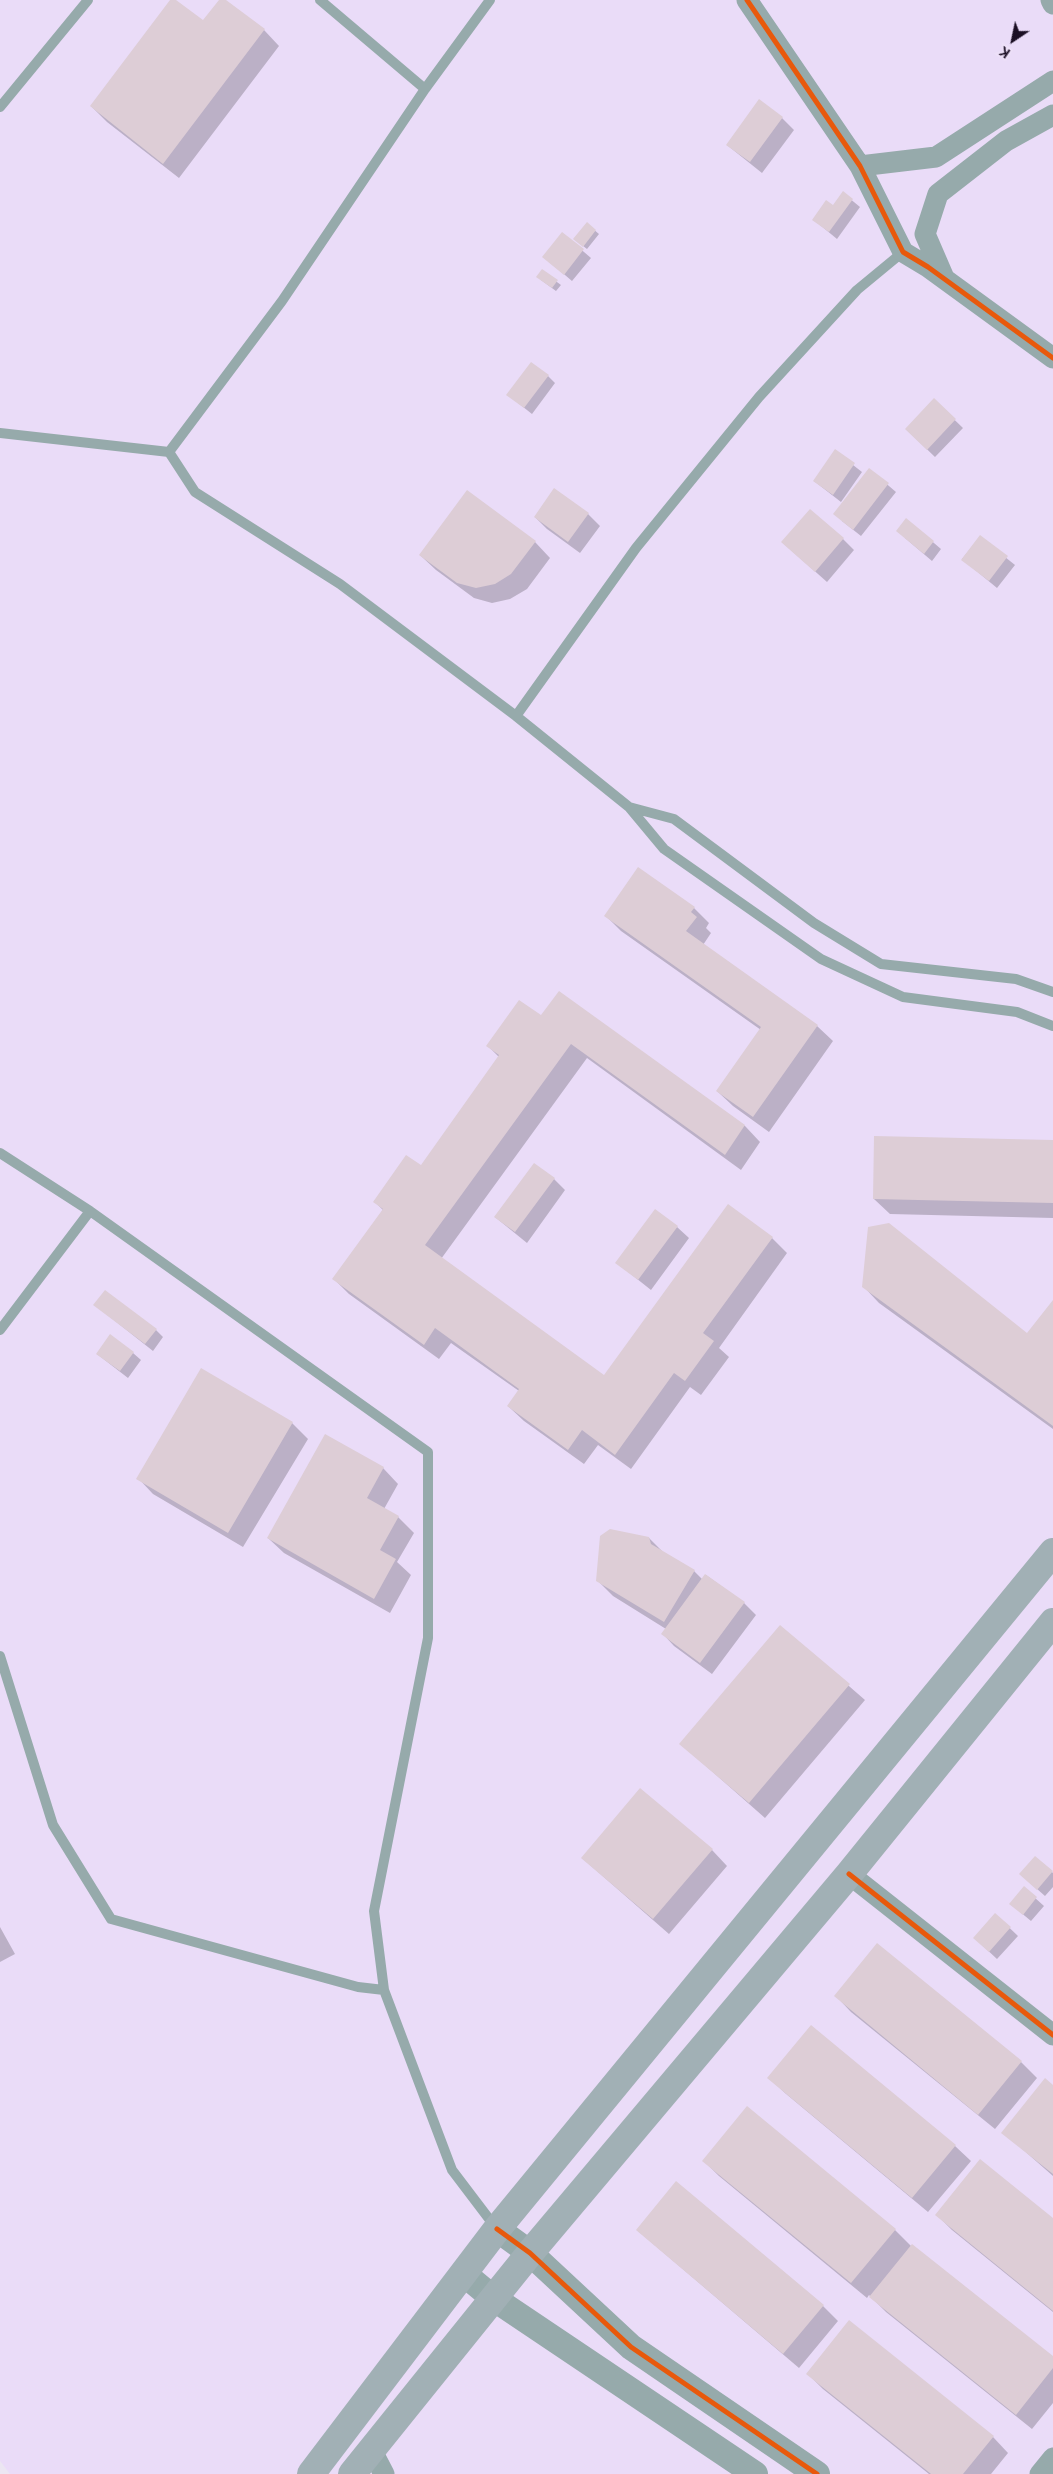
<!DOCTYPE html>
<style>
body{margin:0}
#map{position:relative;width:1053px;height:2474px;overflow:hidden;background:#ece6f2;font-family:Ubuntu,sans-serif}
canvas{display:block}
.north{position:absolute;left:988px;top:15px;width:50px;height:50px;-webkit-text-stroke:4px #ede0f8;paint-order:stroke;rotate:214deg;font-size:14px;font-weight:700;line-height:20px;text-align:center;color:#1b0f24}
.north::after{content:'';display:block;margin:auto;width:18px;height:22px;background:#1b0f24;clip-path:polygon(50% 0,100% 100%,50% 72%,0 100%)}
</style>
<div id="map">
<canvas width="1053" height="2474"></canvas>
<div class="north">K</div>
</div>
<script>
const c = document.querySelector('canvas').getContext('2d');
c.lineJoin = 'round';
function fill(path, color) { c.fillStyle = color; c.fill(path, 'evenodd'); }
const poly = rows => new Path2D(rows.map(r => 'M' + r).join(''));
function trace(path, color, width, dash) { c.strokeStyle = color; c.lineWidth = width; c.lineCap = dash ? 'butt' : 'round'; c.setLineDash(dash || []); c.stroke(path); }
fill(poly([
 [0,0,1053,0,1053,2474,10,2474,0,2461]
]), '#eadcf8');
fill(poly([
 [172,0,203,22,220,0,224,0,264,30,279,46,179,178,107,122,91,106],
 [782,118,794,130,762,173,727,145],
 [843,193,860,207,837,239,814,220,833,206],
 [587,224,599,234,587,249,578,242],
 [563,234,591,258,572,281,544,257],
 [542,271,561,285,556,291,541,280],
 [548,376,555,383,532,414,508,395],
 [934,400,963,428,935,457,906,429],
 [835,451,862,472,841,502,814,481],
 [869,469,896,492,861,536,842,521],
 [588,514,600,526,580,553,547,529,535,517],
 [907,520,941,549,932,561,905,538],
 [980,537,1015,565,997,588,962,559],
 [843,539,854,550,827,582,782,542],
 [535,542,550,558,527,589,510,599,492,603,474,598,436,570,420,555],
 [694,908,709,923,706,928,711,933,703,945,817,1026,833,1041,769,1132,733,1106,717,1091,761,1030,621,931,605,915],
 [559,993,745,1126,760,1142,741,1170,587,1058,441,1259,605,1377,772,1238,787,1253,719,1348,729,1357,701,1395,690,1387,631,1469,598,1445,584,1464,524,1421,508,1406,519,1391,451,1343,439,1359,349,1294,334,1279,383,1210,374,1201,421,1167,499,1057,488,1046,541,1017],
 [1053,1141,1053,1218,890,1214,874,1199],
 [554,1179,565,1190,527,1243,495,1217],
 [677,1227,689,1238,651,1290,617,1263],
 [864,1287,1028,1335,1053,1302,1053,1429,879,1303],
 [95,1305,156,1330,163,1337,153,1351],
 [133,1353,141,1360,128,1378,97,1354],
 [292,1423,308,1439,243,1547,153,1494,138,1478],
 [383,1468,398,1484,384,1509,398,1517,414,1533,397,1562,411,1575,390,1613,284,1553,268,1538],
 [649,1538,663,1552,694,1571,703,1580,706,1575,744,1603,756,1615,712,1674,674,1646,663,1634,666,1629,613,1596,597,1580],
 [781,1627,865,1700,765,1818,681,1744],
 [712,1850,727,1866,669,1934,582,1858],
 [1035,1857,1053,1873,1053,1887,1045,1896,1028,1881],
 [1024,1888,1044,1906,1031,1921,1019,1911],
 [995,1914,1018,1936,997,1959,982,1945],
 [0,1927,15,1954,0,1962],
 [878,1945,1021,2062,1037,2078,995,2129,851,2012,836,1996],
 [769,2078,955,2146,971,2161,928,2212,785,2093],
 [1053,2086,1053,2176,1003,2132],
 [704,2161,895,2230,911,2246,1053,2358,1053,2403,1032,2429,886,2312,869,2295,867,2298,719,2176],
 [937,2215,1053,2220,1053,2312,952,2230],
 [637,2230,823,2306,838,2321,799,2368],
 [808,2374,993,2437,1008,2453,991,2474,929,2474,823,2389]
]), '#0003');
fill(poly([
 [170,0,176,0,203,20,219,0,226,0,265,29,163,164,90,106],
 [759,99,783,117,750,162,726,145],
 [843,191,853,199,829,232,812,220,826,200,833,205],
 [587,222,596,230,583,247,573,239],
 [562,232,584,249,564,275,542,257],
 [542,269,558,280,552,288,536,277],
 [531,362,549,375,524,408,506,395],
 [934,398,956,419,927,450,905,429],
 [835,449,855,463,833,495,813,481],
 [869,468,889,483,853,530,833,514],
 [554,488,589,513,568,542,534,517],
 [467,490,536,541,511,574,495,584,476,588,457,583,419,555],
 [810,509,844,538,815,572,781,542],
 [906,518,934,541,924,554,896,531],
 [980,535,1008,556,989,581,961,560],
 [638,867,695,907,691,912,697,917,686,931,818,1025,753,1117,716,1091,761,1027,604,916],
 [559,991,745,1125,725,1155,571,1044,425,1245,604,1375,728,1204,773,1237,703,1333,714,1341,685,1381,674,1373,615,1455,582,1430,568,1450,507,1406,519,1389,435,1328,424,1345,332,1279,383,1209,373,1202,406,1155,421,1165,499,1055,486,1046,519,1000,541,1015],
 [874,1136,1053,1140,1053,1203,873,1199],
 [534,1163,555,1178,515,1232,494,1217],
 [655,1209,678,1226,638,1280,615,1263],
 [889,1223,1027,1333,1053,1300,1053,1426,862,1287,868,1227],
 [105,1290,157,1329,145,1344,93,1305],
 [110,1334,134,1352,120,1371,96,1354],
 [201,1368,293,1422,228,1533,136,1479],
 [325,1434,384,1467,367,1498,399,1516,380,1550,396,1559,374,1599,267,1538],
 [610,1529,649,1537,651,1544,695,1570,664,1622,596,1581,600,1536],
 [705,1574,745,1602,700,1663,661,1634],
 [780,1625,850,1684,749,1803,679,1744],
 [640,1788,713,1849,653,1919,581,1858],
 [1035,1856,1053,1871,1037,1890,1019,1874],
 [1024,1886,1037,1897,1023,1915,1009,1904],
 [995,1913,1011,1927,989,1952,973,1938],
 [877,1943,1022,2061,978,2115,834,1996],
 [811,2025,956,2145,912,2198,767,2078],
 [1045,2078,1053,2085,1053,2174,1001,2133],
 [747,2106,896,2229,851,2283,702,2161],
 [980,2159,1053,2218,1053,2311,935,2215],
 [676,2181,824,2305,783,2354,636,2230],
 [912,2244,1053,2356,1053,2368,1016,2415,869,2297],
 [849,2320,994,2436,963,2474,931,2474,806,2374]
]), '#ddcdd6');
trace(poly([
 [320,0,425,89],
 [490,0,425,89,282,301,169,452,195,492,340,584,516,716],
 [0,107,88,0],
 [903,252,857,290,759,397,636,548,516,716,629,807,664,849,821,959,903,997,1017,1012,1053,1026],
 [0,433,169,452],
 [629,807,674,819,814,923,881,964,1016,979,1053,992],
 [0,1153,90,1211,428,1452,428,1638,374,1911,384,1990,452,2170,496,2228],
 [0,1330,90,1211],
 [0,1656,53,1825,111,1919,358,1987,384,1990]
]), '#96aaab', 10);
trace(poly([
 [747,0,860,166,903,252,928,267,1053,358],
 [1051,0,1053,4],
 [860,166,936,157,1053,81],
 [944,278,925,234,938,194,1006,141,1053,115],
 [849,1874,1053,2035],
 [371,2449,384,2474],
 [1040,2474,1053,2458]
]), '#96aaab', 21);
trace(poly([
 [497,2229,530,2253,631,2347,817,2474],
 [463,2273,493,2298,755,2474]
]), '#96aaab', 26);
trace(poly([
 [311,2474,497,2229,1053,1552],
 [352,2474,530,2253,849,1874,1053,1622]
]), '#a1b0b5', 28);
trace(poly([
 [747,0,860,166,903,252,928,267,1053,358],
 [849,1874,1053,2035],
 [497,2229,530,2253,631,2347,817,2474]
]), '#e8590c', 5);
</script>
